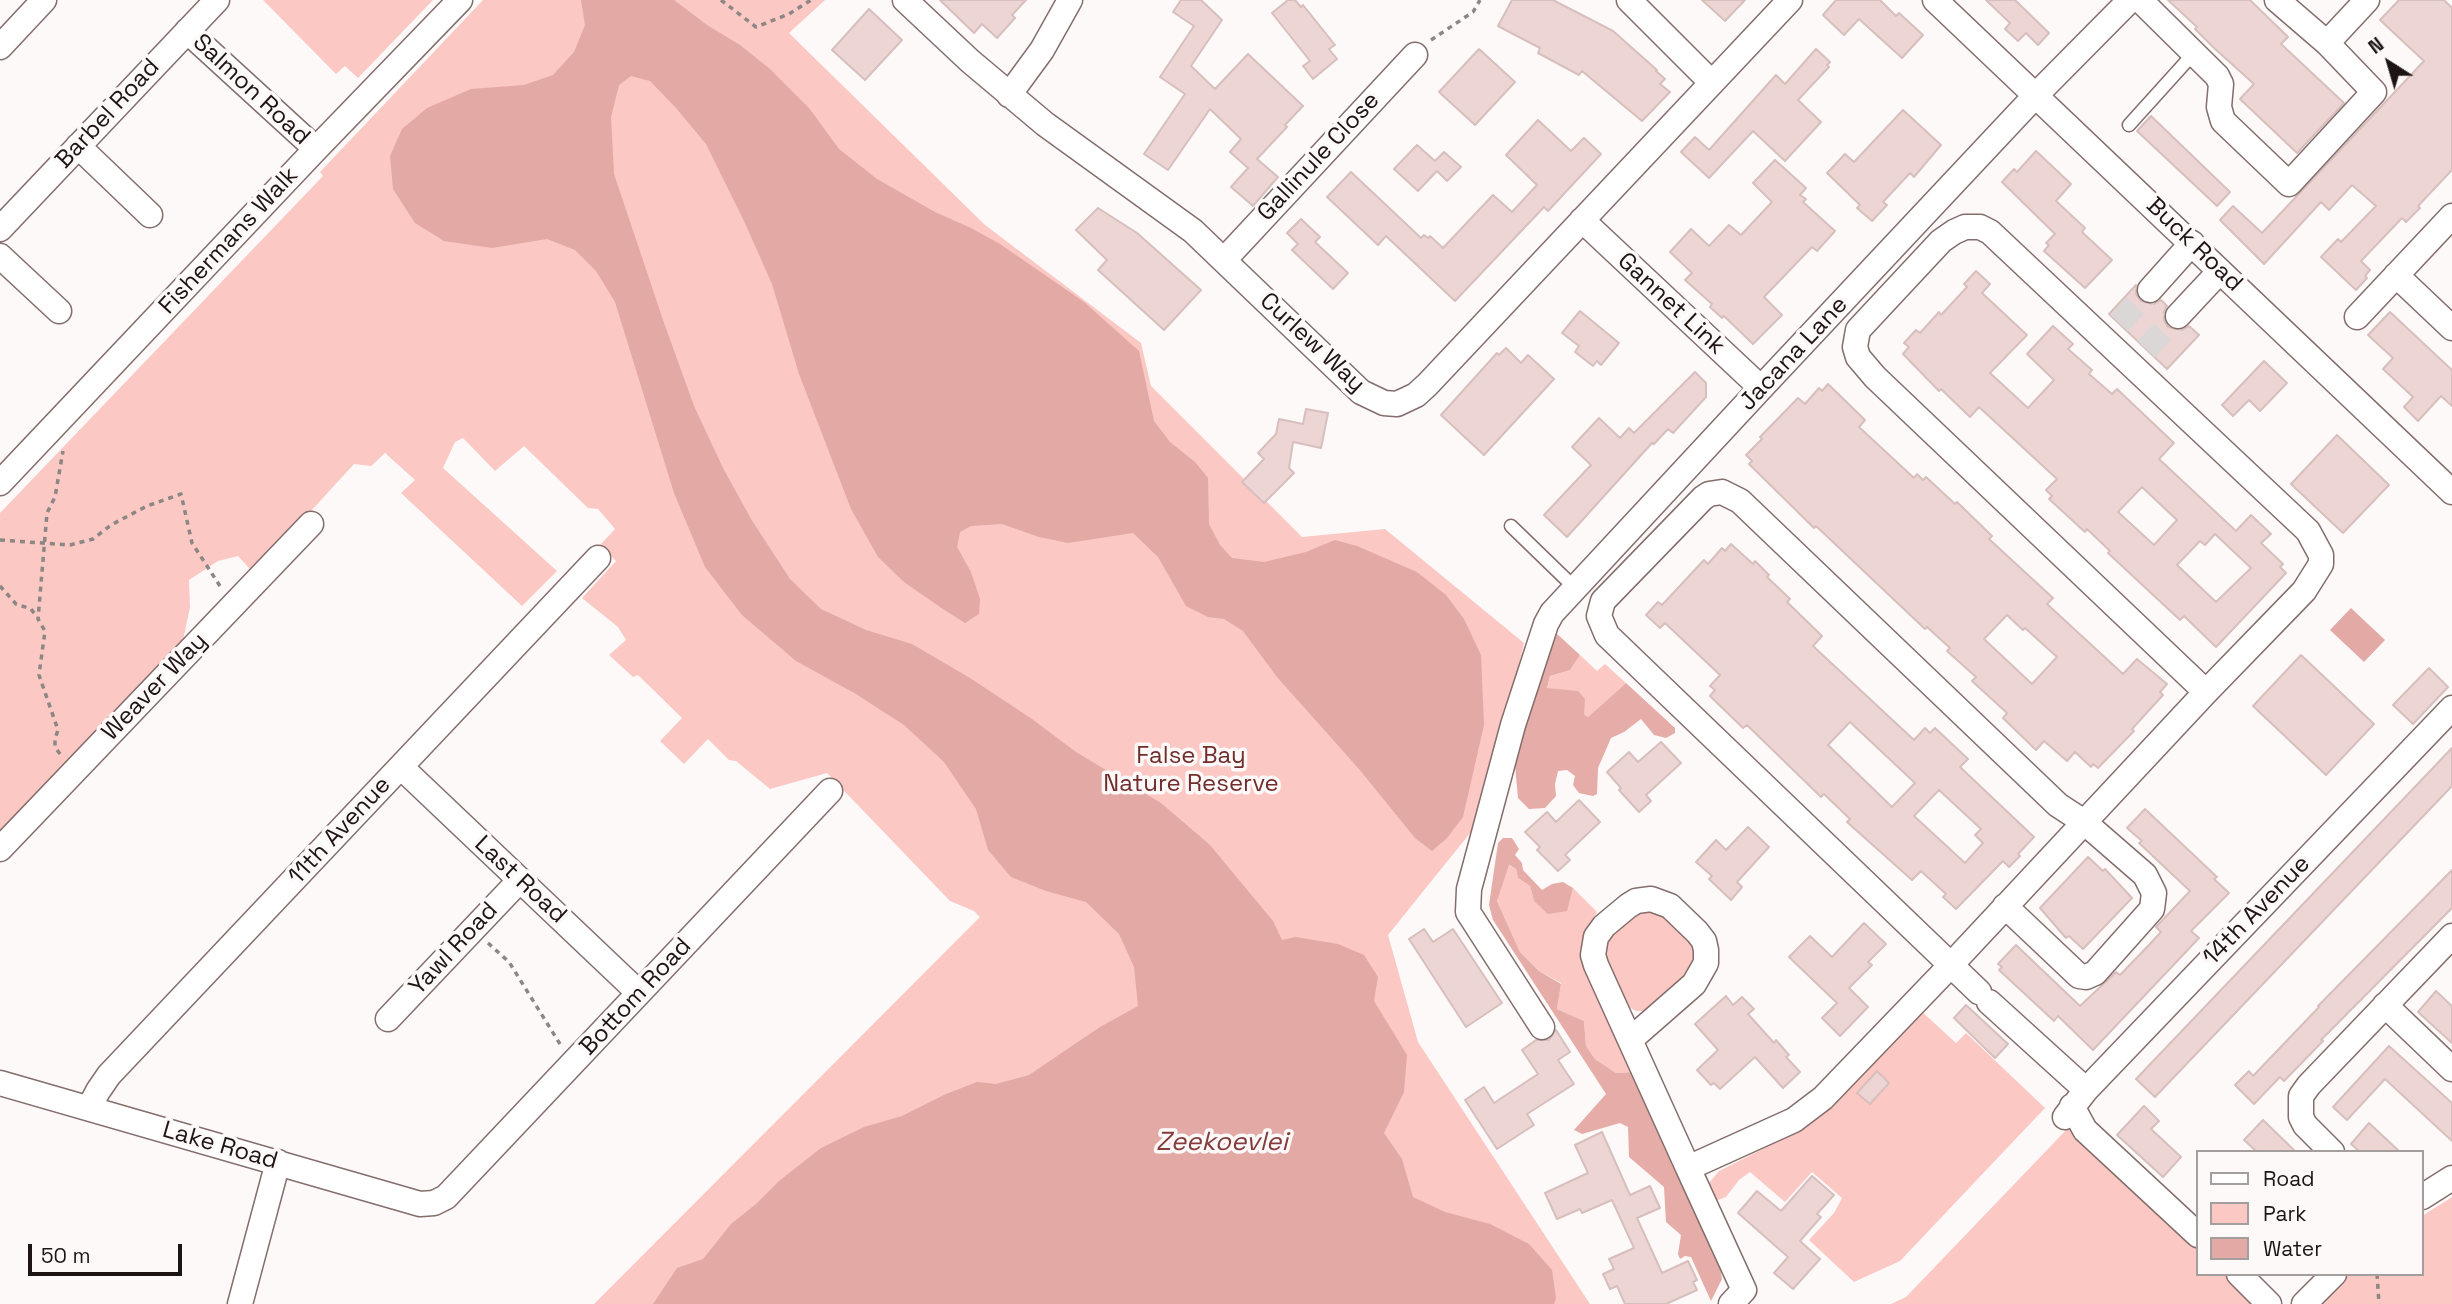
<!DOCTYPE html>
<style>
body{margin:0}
#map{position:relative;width:2452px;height:1304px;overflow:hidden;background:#fef9f9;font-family:"Space Grotesk",sans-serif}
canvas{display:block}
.legend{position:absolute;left:2196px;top:1150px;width:228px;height:126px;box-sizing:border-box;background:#fef9f9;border:2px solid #a49e9d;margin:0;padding:9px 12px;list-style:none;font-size:21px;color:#1d1514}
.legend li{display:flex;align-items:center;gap:14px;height:35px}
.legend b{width:35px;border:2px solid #a49e9d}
.north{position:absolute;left:2354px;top:28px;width:70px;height:70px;-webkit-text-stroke:5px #fef9f9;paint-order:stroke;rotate:323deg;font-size:19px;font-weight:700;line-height:28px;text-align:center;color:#1d1514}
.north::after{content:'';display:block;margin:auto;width:24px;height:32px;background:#1d1514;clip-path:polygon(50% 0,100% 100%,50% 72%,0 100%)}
.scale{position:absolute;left:28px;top:1244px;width:154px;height:32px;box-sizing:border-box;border:4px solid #1d1514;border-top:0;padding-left:9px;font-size:21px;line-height:24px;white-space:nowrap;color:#1d1514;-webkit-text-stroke:5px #fef9f9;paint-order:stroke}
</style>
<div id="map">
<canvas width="2452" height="1304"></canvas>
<ul class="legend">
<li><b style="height:9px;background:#fff"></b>Road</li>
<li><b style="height:19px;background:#fbc8c4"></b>Park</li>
<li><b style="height:19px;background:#e2a9a5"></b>Water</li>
</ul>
<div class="north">N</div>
<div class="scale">50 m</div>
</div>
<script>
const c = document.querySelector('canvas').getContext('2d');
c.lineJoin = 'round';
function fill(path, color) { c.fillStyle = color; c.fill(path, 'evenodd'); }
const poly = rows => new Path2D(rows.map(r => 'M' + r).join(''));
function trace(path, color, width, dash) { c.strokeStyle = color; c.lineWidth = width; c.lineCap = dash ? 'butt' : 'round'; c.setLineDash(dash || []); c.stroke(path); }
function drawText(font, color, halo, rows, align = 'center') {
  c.font = font + ' "Space Grotesk",sans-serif'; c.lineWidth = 7; c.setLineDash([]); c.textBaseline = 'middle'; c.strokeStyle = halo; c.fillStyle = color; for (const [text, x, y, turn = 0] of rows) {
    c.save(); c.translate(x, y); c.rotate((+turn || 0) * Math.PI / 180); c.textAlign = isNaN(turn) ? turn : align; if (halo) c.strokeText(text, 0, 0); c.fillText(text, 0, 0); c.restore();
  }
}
fill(poly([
 [263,0,433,0,358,78,345,66,336,74],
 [483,0,825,0,789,33,985,225,1141,343,1151,386,1302,537,1385,529,1524,643,1483,817,1388,935,1418,1042,1590,1304,594,1304,980,917,974,911,950,901,827,773,770,789,736,761,729,760,708,739,684,764,660,741,682,718,638,675,633,677,609,655,626,640,618,627,582,598,616,561,600,545,615,529,598,509,588,508,524,446,495,471,463,438,455,442,443,468,557,571,522,606,401,493,415,480,385,453,371,466,354,464,311,511,250,569,238,556,218,561,189,580,190,607,182,645,10,824,0,830,0,513,323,176,320,172],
 [1580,655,1597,671,1605,664,1626,683,1588,717,1547,688,1550,676,1570,670],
 [1508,865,1516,869,1518,878,1530,886,1534,901,1566,911,1573,888,1597,912,1584,938,1634,1072,1616,1073,1595,1059,1586,1046,1584,1021,1557,1009,1561,983,1539,971,1520,952,1497,901],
 [1638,910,1659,911,1693,941,1697,968,1651,1010,1644,1011,1636,1011,1624,1004,1602,953,1606,939],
 [1919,1009,1956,1043,1966,1033,2045,1108,1900,1261,1854,1282,1809,1240,1834,1213,1842,1198,1812,1172,1785,1202,1750,1172,1739,1180,1726,1197,1715,1201,1708,1193,1709,1183,1719,1171,1807,1127],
 [2070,1126,2198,1247,2198,1274,2227,1274,2258,1304,1891,1304,1906,1297],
 [2452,1197,2452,1304,2320,1304,2350,1274,2422,1274,2422,1216]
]), '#fbc8c4');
fill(poly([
 [1556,633,1580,655,1570,670,1550,676,1547,688,1578,691,1585,699,1584,714,1588,717,1626,683,1675,728,1675,733,1666,738,1654,735,1641,719,1624,732,1611,738,1598,768,1597,794,1593,796,1579,793,1573,785,1575,776,1567,770,1558,771,1555,784,1556,796,1545,808,1529,809,1518,798,1513,743,1541,648],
 [1503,838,1512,838,1519,849,1515,855,1522,863,1523,870,1542,890,1552,884,1563,882,1573,888,1567,911,1548,914,1534,901,1530,886,1518,878,1516,869,1509,865,1497,901,1520,952,1539,971,1561,984,1557,1009,1584,1021,1586,1046,1595,1059,1616,1073,1634,1072,1717,1249,1722,1279,1711,1301,1691,1257,1685,1256,1680,1259,1678,1254,1681,1235,1666,1222,1664,1187,1629,1157,1628,1127,1620,1123,1582,1134,1574,1130,1606,1094,1493,920,1489,905,1498,843]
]), '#e5aca8');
fill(poly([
 [581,0,674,0,707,25,740,45,770,69,809,108,839,149,877,179,935,212,971,228,1000,244,1084,302,1139,351,1154,421,1170,442,1195,462,1208,478,1209,524,1220,545,1232,558,1264,562,1306,552,1335,540,1357,546,1417,572,1446,595,1464,619,1481,655,1484,725,1463,817,1447,838,1432,851,1415,838,1359,769,1277,677,1243,631,1224,619,1208,617,1186,606,1158,557,1133,533,1068,543,1039,537,1002,524,971,526,960,532,957,547,971,572,980,599,979,614,965,623,943,609,904,582,878,557,851,509,799,374,772,284,744,221,706,144,676,108,650,81,631,76,619,85,611,117,614,174,663,320,694,406,723,468,751,519,790,579,821,609,866,630,912,644,970,678,1032,719,1076,752,1161,803,1210,845,1273,921,1282,940,1296,937,1338,944,1364,955,1378,977,1374,1001,1407,1055,1404,1092,1384,1133,1402,1159,1413,1197,1445,1212,1490,1224,1529,1244,1552,1270,1556,1298,1554,1304,653,1304,677,1268,703,1259,731,1224,756,1204,779,1181,821,1148,864,1127,902,1116,946,1094,977,1082,996,1084,1029,1075,1100,1027,1138,1006,1134,967,1119,934,1086,902,1046,891,1011,877,988,850,976,809,944,762,904,725,856,694,796,661,742,615,705,567,674,493,615,302,596,271,575,250,547,239,492,248,444,241,415,223,393,189,390,156,402,129,427,108,471,89,524,85,553,75,574,52,585,25],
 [2351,608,2385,640,2364,662,2330,630]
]), '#e2a9a5');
const building = poly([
 [940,0,1026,0,1012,15,1015,18,997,38,982,24,974,33,940,0],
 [1181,0,1201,0,1222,20,1191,66,1215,89,1248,54,1303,106,1285,125,1287,127,1257,159,1278,177,1253,206,1231,187,1248,168,1230,152,1241,139,1210,109,1168,170,1144,154,1185,94,1160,77,1194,26,1173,12,1181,0],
 [1288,0,1295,0,1301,7,1303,5,1335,45,1329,49,1337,59,1313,79,1303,66,1310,61,1272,13,1288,0],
 [1512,0,1553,0,1613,31,1657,70,1656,71,1665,79,1660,84,1670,92,1642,121,1582,71,1579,75,1538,53,1540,48,1498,26,1512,0],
 [1702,0,1745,0,1725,21,1702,0],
 [1836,0,1880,0,1896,16,1899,13,1923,35,1902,58,1859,19,1844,35,1823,15,1836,0],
 [1986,0,2015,0,2049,33,2038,45,2026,33,2018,41,2005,29,2010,23,1986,0],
 [2168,0,2250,0,2288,37,2281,44,2344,103,2297,153,2240,99,2254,84,2214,48,2195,29,2197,27,2168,0],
 [2399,0,2444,0,2452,8,2452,170,2418,206,2420,208,2406,222,2402,218,2361,261,2370,270,2365,276,2367,278,2356,290,2321,257,2338,239,2341,242,2376,206,2352,185,2329,210,2321,202,2264,264,2220,220,2233,206,2262,233,2424,61,2380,20,2399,0],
 [869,9,902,40,865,80,832,50,869,9],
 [1479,49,1515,82,1475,125,1439,92,1479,49],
 [1816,49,1830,62,1827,65,1829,67,1798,100,1821,122,1785,161,1753,131,1709,178,1681,152,1695,137,1709,150,1776,75,1785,84,1816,49],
 [1903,110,1941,145,1914,177,1910,173,1883,202,1887,205,1872,221,1857,208,1860,205,1827,173,1845,154,1854,162,1903,110],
 [2151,116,2230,192,2217,206,2137,131,2151,116],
 [1538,120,1571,151,1584,138,1601,154,1548,211,1544,207,1455,301,1386,236,1378,245,1327,197,1351,172,1421,238,1424,235,1428,238,1430,236,1443,248,1493,195,1512,212,1537,185,1506,155,1538,120],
 [1417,145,1435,161,1444,152,1461,167,1447,181,1437,171,1418,191,1394,169,1417,145],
 [2036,151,2071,184,2056,201,2085,228,2082,232,2112,260,2085,288,2044,251,2049,245,2046,243,2055,234,2002,182,2014,169,2017,172,2036,151],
 [1775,160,1806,188,1800,195,1806,199,1803,202,1835,231,1817,251,1812,247,1764,297,1782,315,1753,344,1724,316,1722,318,1710,307,1712,304,1685,280,1692,273,1670,252,1691,229,1709,246,1729,225,1741,235,1772,202,1753,183,1775,160],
 [1098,208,1137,233,1201,290,1164,330,1098,270,1107,260,1076,230,1098,208],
 [1301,219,1320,237,1315,242,1348,273,1333,289,1292,250,1298,244,1287,233,1301,219],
 [1976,271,1990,284,1982,293,2027,335,1990,373,2028,408,2054,380,2027,354,2053,326,2073,344,2068,349,2092,370,2089,374,2112,394,2117,389,2174,443,2159,459,2236,531,2251,515,2271,534,2261,543,2283,564,2280,567,2286,573,2216,647,2184,616,2180,620,2108,553,2110,551,2087,529,2085,532,2049,499,2052,496,2046,490,2057,479,1979,407,1970,417,1941,389,1939,391,1903,354,1909,347,1904,343,1916,330,1920,333,1939,312,1941,315,1967,287,1964,284,1976,271],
 [2142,487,2177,520,2154,545,2118,512,2142,487],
 [2215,534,2251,568,2216,602,2177,565,2200,541,2205,545,2215,534],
 [2136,285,2136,294,2141,301,2154,304,2161,300,2167,306,2164,312,2164,320,2168,327,2182,330,2189,326,2199,335,2167,369,2109,314,2136,285],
 [1580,311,1619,343,1601,365,1597,361,1593,366,1575,352,1579,346,1562,333,1580,311],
 [2390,312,2452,370,2452,406,2441,396,2418,421,2404,407,2413,397,2383,369,2393,358,2368,335,2390,312],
 [1506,348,1521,363,1528,355,1554,379,1484,455,1441,415,1497,353,1499,355,1506,348],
 [2264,361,2287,383,2260,411,2249,400,2233,416,2222,405,2264,361],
 [1695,372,1706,383,1706,397,1673,433,1668,429,1654,444,1652,443,1567,537,1544,515,1591,465,1572,447,1599,418,1620,438,1629,428,1634,433,1695,372],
 [1828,384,1865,420,1859,427,1914,478,1917,474,1923,480,1926,477,1955,504,1957,502,1992,536,1989,539,2053,598,2047,604,2123,674,2137,659,2167,684,2160,692,2163,695,2132,729,2134,731,2098,768,2093,764,2091,767,2075,752,2067,761,2044,741,2036,750,2003,718,2007,713,1972,681,1976,677,1947,651,1950,648,1927,627,1925,629,1816,526,1814,528,1749,464,1752,461,1746,455,1762,439,1760,437,1798,398,1805,404,1819,388,1822,391,1828,384],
 [2007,615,2023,630,2025,628,2057,657,2032,684,1984,639,2007,615],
 [1306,409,1328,413,1321,448,1293,442,1289,468,1294,473,1264,503,1242,482,1264,459,1258,453,1276,434,1279,419,1303,424,1306,409],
 [2337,435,2389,485,2343,533,2291,484,2337,435],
 [1731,544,1753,564,1755,561,1769,575,1767,577,1790,599,1787,602,1822,636,1813,646,1914,740,1925,728,1930,733,1935,728,1968,759,1960,767,2034,837,2018,854,2020,856,2009,867,2003,861,1956,909,1943,897,1946,894,1921,871,1912,880,1847,822,1850,819,1824,794,1821,797,1747,725,1743,728,1710,696,1715,690,1710,686,1720,675,1665,623,1660,628,1646,615,1658,602,1662,605,1704,560,1708,564,1722,548,1725,551,1731,544],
 [1850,722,1915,783,1892,807,1828,745,1850,722],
 [1939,790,1981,829,1975,835,1983,843,1965,863,1914,816,1939,790],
 [2301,655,2374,724,2326,775,2253,706,2301,655],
 [2429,668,2448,687,2413,724,2393,705,2429,668],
 [1661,742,1681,763,1646,795,1651,801,1639,812,1619,790,1621,788,1607,772,1629,752,1638,762,1661,742],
 [2452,748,2452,786,2155,1097,2136,1079,2452,748],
 [1579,800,1600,822,1565,855,1570,860,1558,871,1537,850,1540,847,1525,832,1547,812,1556,822,1579,800],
 [2145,809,2217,877,2214,879,2229,893,2191,931,2199,938,2093,1050,2058,1016,2054,1021,1999,970,2002,967,1998,964,2016,945,2080,1006,2116,972,2120,975,2148,946,2161,932,2156,927,2190,891,2139,843,2142,841,2127,828,2145,809],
 [1748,827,1769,847,1737,882,1742,887,1731,900,1709,879,1712,876,1696,862,1716,840,1726,850,1748,827],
 [2088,857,2103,871,2105,869,2132,898,2083,949,2069,936,2066,938,2040,908,2088,857],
 [2452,870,2452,908,2321,1040,2323,1041,2284,1081,2280,1077,2254,1104,2235,1085,2249,1071,2253,1076,2319,1007,2318,1006,2452,870],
 [1864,923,1886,944,1868,962,1872,965,1849,988,1868,1007,1840,1036,1822,1018,1837,1003,1789,957,1810,936,1832,957,1864,923],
 [1424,929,1433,942,1453,929,1502,1003,1466,1027,1409,939,1424,929],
 [2436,991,2452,1006,2452,1043,2418,1012,2436,991],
 [1726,996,1733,1005,1742,997,1754,1009,1748,1014,1774,1043,1776,1040,1789,1055,1786,1057,1800,1072,1783,1088,1755,1057,1720,1089,1714,1083,1711,1085,1697,1070,1718,1050,1695,1024,1726,996],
 [1966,1005,2008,1044,1995,1058,1954,1018,1966,1005],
 [1556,1030,1570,1052,1558,1060,1574,1084,1527,1114,1534,1125,1497,1149,1465,1100,1484,1087,1494,1103,1538,1074,1522,1050,1536,1040,1549,1040,1556,1030],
 [2389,1046,2452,1103,2452,1141,2385,1079,2347,1120,2333,1107,2389,1046],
 [1877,1071,1889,1083,1870,1104,1857,1093,1877,1071],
 [2144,1106,2159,1121,2151,1129,2181,1157,2163,1177,2117,1135,2144,1106],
 [2263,1120,2296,1152,2257,1152,2244,1140,2263,1120],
 [2369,1123,2400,1152,2360,1152,2351,1144,2369,1123],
 [1602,1132,1630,1195,1650,1186,1660,1208,1637,1218,1662,1273,1688,1261,1697,1280,1693,1282,1697,1290,1666,1304,1625,1304,1617,1286,1610,1289,1603,1274,1614,1269,1609,1259,1634,1248,1612,1200,1582,1213,1580,1209,1557,1219,1545,1193,1588,1173,1575,1145,1602,1132],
 [1812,1176,1834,1195,1817,1214,1821,1217,1800,1241,1820,1259,1793,1289,1774,1273,1788,1257,1738,1213,1757,1191,1781,1211,1812,1176]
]);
fill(building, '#edd5d4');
trace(building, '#d6bfbd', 2);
trace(poly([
 [2119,323,2150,290],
 [2146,349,2178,316]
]), '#dcd7d7', 24, [24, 12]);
const lane = poly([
 [2129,125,2194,53],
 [1511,526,1575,588]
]);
const street = poly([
 [905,0,970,61,1045,124,1193,231,1361,392,1384,403,1397,404,1416,395,1427,385,1790,0],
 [1629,0,1712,83],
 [1935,0,2452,492],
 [2140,0,2217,76,2221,84,2219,107,2223,121,2289,184,2374,92,2327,43,2277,0],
 [187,31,316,149],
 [2327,43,2367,0],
 [0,47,44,0],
 [1009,95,1042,50,1070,0],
 [78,146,150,215],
 [1582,220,1761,388],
 [0,229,217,0],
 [0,256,59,311],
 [1224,260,1415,55],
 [2396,275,2452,328],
 [2150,290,2192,243],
 [2178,316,2220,271],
 [2357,317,2452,216],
 [0,483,316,149,460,0],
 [401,767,639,993],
 [0,849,311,524],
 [1979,992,1607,635,1599,616,1603,601,1703,498,1709,494,1722,492,1740,501,2058,805,2084,822,2145,875,2154,893,2152,909,2095,973,2086,977,2079,976,2005,906],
 [1989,1002,2086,1090],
 [2385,1005,2452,1069],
 [388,1019,520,880],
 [1542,1027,1468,912,1469,889,1513,725,1546,624,1552,613,1761,388,2036,95,2130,0],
 [1630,1040,1694,984,1706,963,1706,950,1704,941,1697,932,1670,906,1651,899,1636,901,1628,906,1604,926,1596,937,1593,955,1596,965,1688,1168,1794,1120,1823,1098,1950,966,2206,692,2304,591,2321,564,2321,555,2308,531,1990,232,1980,227,1965,227,1954,232,1941,241,1858,330,1855,347,1858,357,1875,377,2206,692],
 [0,1083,420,1204,434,1203,446,1197,830,791],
 [2072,1106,2085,1130,2198,1235],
 [89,1108,98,1091,109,1075,598,558],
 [2065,1117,2086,1090,2452,708],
 [2332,1152,2305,1125,2301,1117,2301,1096,2309,1085,2452,936],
 [1688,1168,1744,1290,1731,1304],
 [2422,1197,2452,1178],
 [2239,1274,2269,1304],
 [240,1304,278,1162],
 [2304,1304,2334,1274]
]);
trace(lane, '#836e6c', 15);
trace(street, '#836e6c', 27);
trace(poly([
 [721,0,756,27,789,14,811,0],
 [1431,40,1473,12,1480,0],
 [0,540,70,545,93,539,111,525,147,506,181,494,192,543,220,586],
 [0,586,16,604,31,609,37,617],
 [60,754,55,747,55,739,58,730,39,675,45,631,38,619,47,513,55,497,63,451],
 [488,943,509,962,560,1044],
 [2377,1274,2379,1304]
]), '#8c8685', 3.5, [5, 5]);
trace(lane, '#fff', 12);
trace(street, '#fff', 24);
drawText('24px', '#1d1514', '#fef9f9', [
 ["Salmon Road",251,90,43],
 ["Barbel Road",108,114,-47],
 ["Gallinule Close",1319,157,-47],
 ["Fishermans Walk",229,241,-47],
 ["Buck Road",2194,245,44],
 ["Gannet Link",1671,304,43],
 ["Curlew Way",1312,343,43],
 ["Jacana Lane",1794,354,-47],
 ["Weaver Way",155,687,-46],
 ["11th Avenue",340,831,-47],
 ["Last Road",520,880,43],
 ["14th Avenue",2257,911,-46],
 ["Yawl Road",454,949,-47],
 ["Bottom Road",636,997,-47],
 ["Lake Road",220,1146,16]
]);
drawText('24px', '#712c2c', '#fef9f9', [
 ["False Bay",1191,756],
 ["Nature Reserve",1191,784]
]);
drawText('italic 26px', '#833c3b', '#fef9f9', [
 ["Zeekoevlei",1222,1143]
]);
</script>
